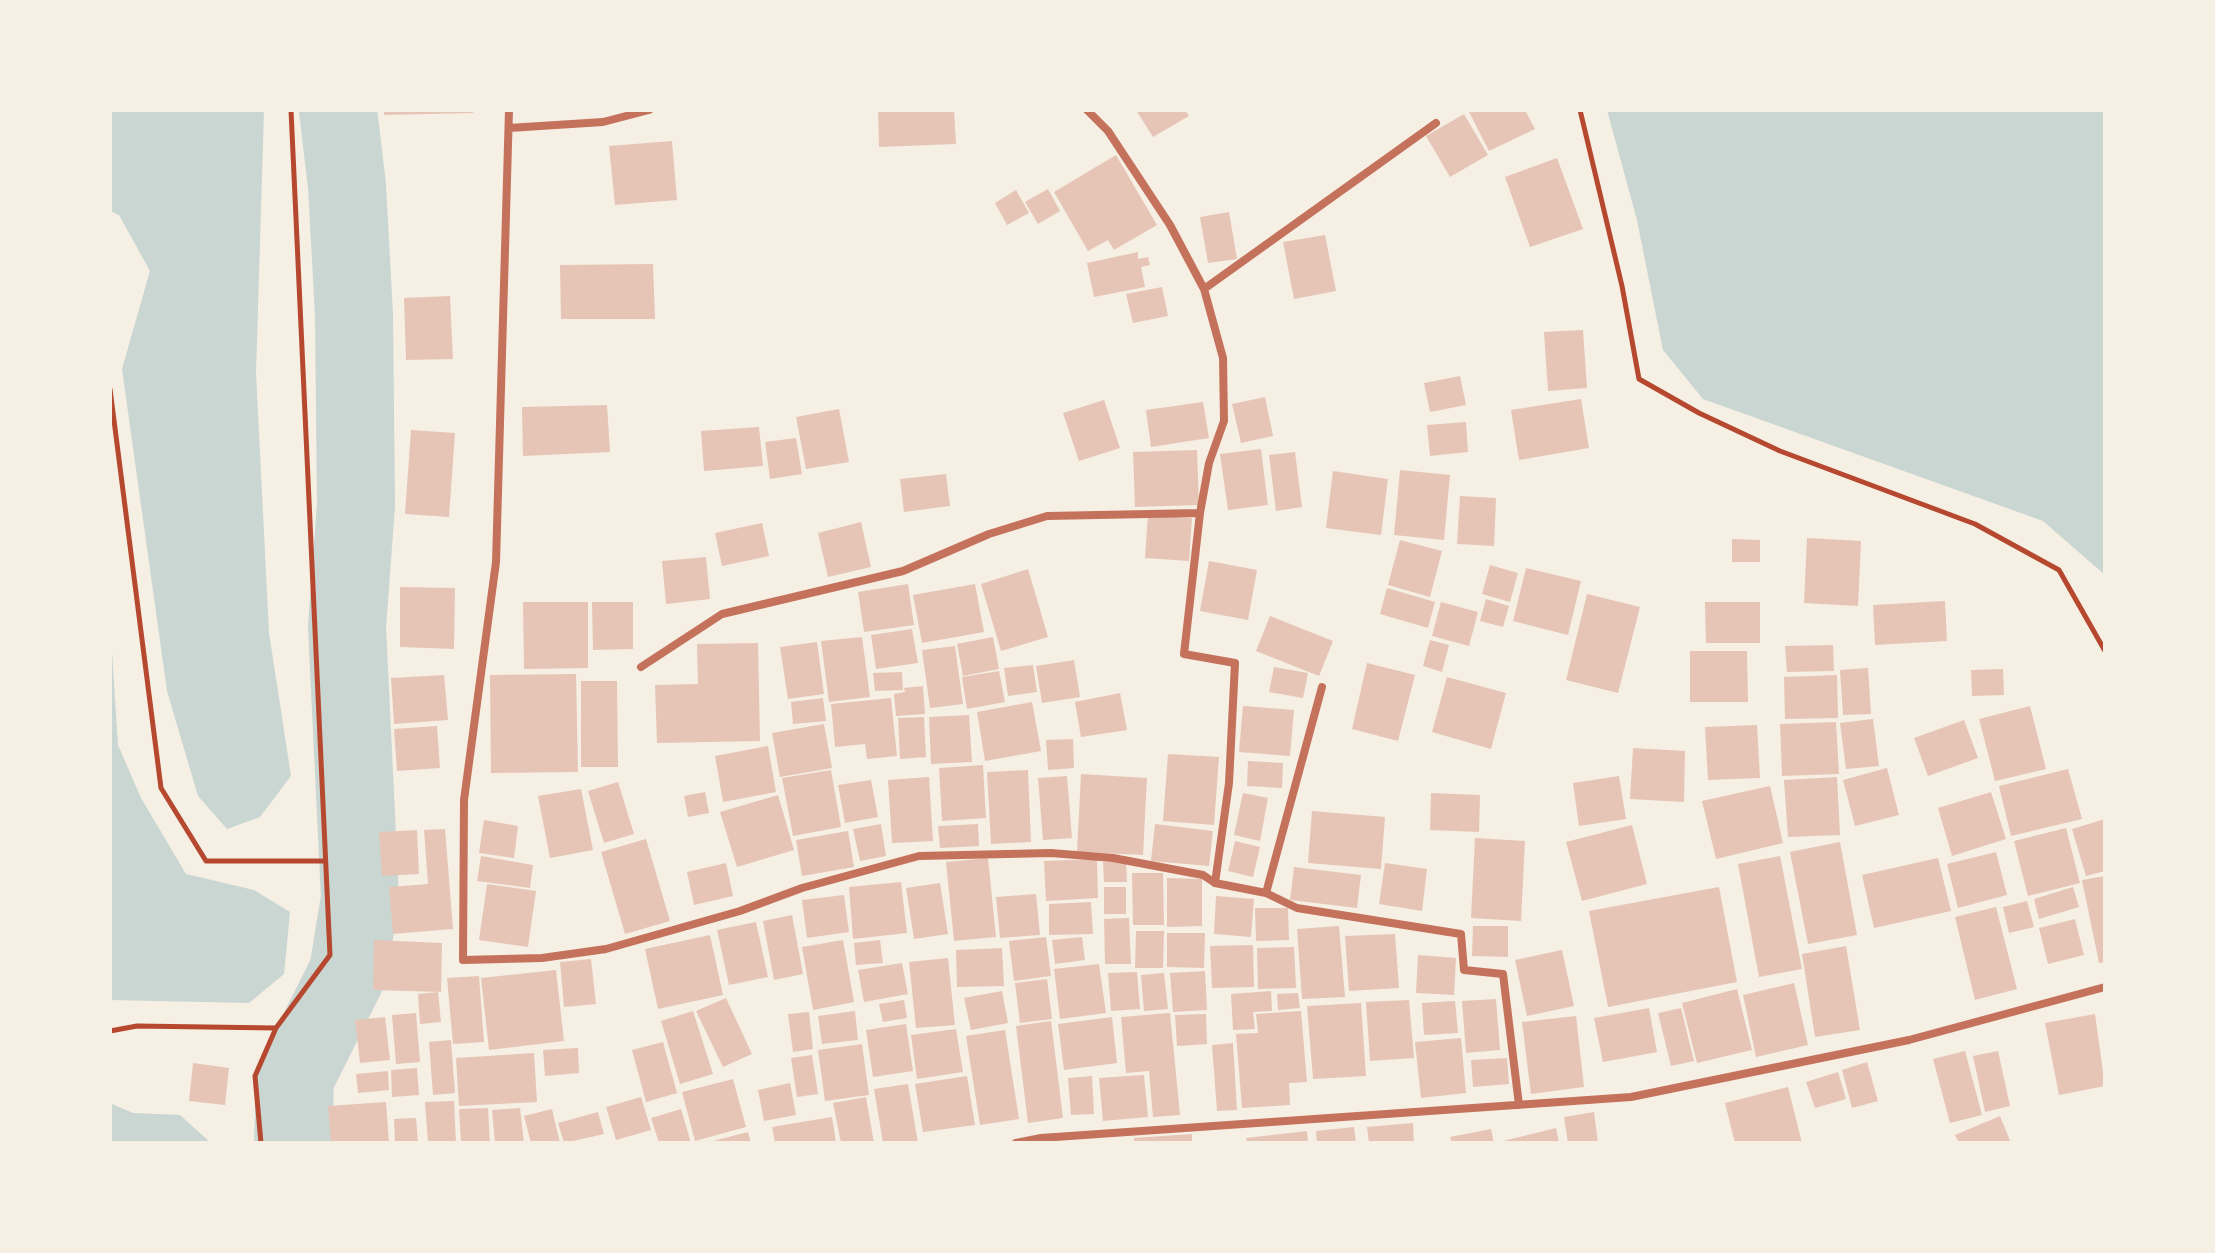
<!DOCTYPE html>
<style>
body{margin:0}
#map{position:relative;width:2215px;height:1253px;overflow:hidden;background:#f6efe4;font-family:Jost,sans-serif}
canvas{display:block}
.frame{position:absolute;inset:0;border:112px solid #f6efe4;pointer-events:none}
</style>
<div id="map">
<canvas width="2215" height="1253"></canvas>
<div class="frame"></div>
</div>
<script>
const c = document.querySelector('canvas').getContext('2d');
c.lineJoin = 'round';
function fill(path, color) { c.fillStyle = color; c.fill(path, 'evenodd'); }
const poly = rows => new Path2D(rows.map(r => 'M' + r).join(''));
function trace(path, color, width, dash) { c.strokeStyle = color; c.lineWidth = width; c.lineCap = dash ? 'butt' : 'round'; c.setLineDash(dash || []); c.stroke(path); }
fill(poly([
 [110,110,264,110,256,373,269,633,291,776,260,817,227,829,198,796,167,691,122,369,150,271,119,215,110,211],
 [1607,110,2105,110,2105,575,2043,521,1703,399,1663,350,1637,220],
 [110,620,118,745,141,798,186,874,254,890,290,912,284,974,249,1003,110,1000],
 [110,1103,133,1113,180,1115,211,1143,110,1143]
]), '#c9d6d2');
trace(poly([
 [293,1143,295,1078,348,972,360,898,347,627,356,505,354,315,347,186,338,110]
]), '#c9d6d2', 78);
fill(poly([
 [384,110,473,110,473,113,384,115],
 [878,110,954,110,956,144,879,147],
 [1136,110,1185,110,1189,116,1153,137],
 [1468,110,1525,110,1535,129,1489,151],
 [1464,114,1488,155,1450,177,1426,136],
 [672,141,677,200,615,205,609,146],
 [1116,155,1157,225,1114,250,1108,240,1088,251,1054,192],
 [1557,158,1583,229,1530,247,1505,177],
 [1048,189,1060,211,1038,224,1025,202],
 [1016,190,1029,213,1007,225,995,203],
 [1229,212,1237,259,1208,263,1200,217],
 [1325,235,1336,291,1294,299,1283,242],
 [1138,252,1138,259,1148,257,1150,265,1141,267,1145,287,1094,297,1087,263],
 [653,264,655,319,561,319,560,265],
 [1162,287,1168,316,1133,323,1126,294],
 [450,296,453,359,406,360,404,298],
 [1583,330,1587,388,1548,391,1544,332],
 [1460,376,1466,405,1430,412,1424,383],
 [1265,397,1273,436,1241,443,1232,404],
 [1581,399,1589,448,1519,460,1511,410],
 [1104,400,1120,448,1079,461,1063,413],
 [1203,402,1209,438,1151,447,1146,410],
 [607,405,610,452,523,456,522,407],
 [839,409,849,462,806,469,796,417],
 [1466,422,1468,452,1430,456,1427,425],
 [759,427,763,466,704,471,701,431],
 [411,430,455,433,449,517,405,514],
 [796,438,802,474,770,479,765,442],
 [1261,449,1268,505,1228,510,1220,454],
 [1197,450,1199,505,1135,507,1133,452],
 [1295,452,1302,507,1276,511,1269,455],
 [1400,470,1450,475,1444,540,1394,535],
 [1333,471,1388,479,1381,535,1326,528],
 [946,474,950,506,904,512,900,479],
 [1460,496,1496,498,1494,546,1457,544],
 [1148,515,1192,518,1189,561,1145,558],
 [861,522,871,567,828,577,818,533],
 [762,523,769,556,722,566,715,533],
 [1807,538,1861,541,1858,606,1804,603],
 [1732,539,1760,540,1760,562,1732,562],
 [1400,540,1442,551,1430,597,1388,585],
 [706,557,710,599,666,604,662,561],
 [1209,561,1257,570,1248,620,1200,611],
 [1490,565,1518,573,1510,602,1482,594],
 [1526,568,1581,581,1568,635,1513,621],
 [1028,569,1048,637,1001,651,981,584],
 [908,584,914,625,864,632,858,592],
 [975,584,984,632,922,643,913,595],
 [400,587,455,588,454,649,400,647],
 [1387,588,1435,602,1428,628,1380,614],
 [1587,594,1640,607,1618,693,1566,680],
 [1486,599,1509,606,1503,627,1480,621],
 [1945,601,1947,641,1875,645,1873,605],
 [523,602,588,602,588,668,524,669],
 [592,602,633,602,633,649,593,650],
 [1441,602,1478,612,1469,646,1432,636],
 [1705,602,1760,602,1760,643,1706,643],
 [1270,616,1333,641,1319,676,1256,651],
 [912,629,918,663,876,669,871,635],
 [862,637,870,697,829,702,821,641],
 [993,637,999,669,963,676,957,644],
 [1430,640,1449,645,1442,672,1423,666],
 [817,642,824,694,788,699,780,647],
 [758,643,760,741,657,743,655,685,698,684,697,644],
 [1833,645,1834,671,1787,672,1785,646],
 [955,646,963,704,930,708,922,650],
 [1690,651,1747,651,1748,702,1690,702],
 [1074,660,1080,697,1042,703,1036,666],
 [1367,663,1415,675,1398,741,1352,729],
 [1033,665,1037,692,1008,696,1004,668],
 [1274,667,1308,673,1303,698,1269,692],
 [1868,668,1871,714,1843,715,1840,670],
 [2003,669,2004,695,1972,696,1971,670],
 [999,671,1005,702,967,709,962,677],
 [902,672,903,690,875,691,873,673],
 [576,674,578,772,491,773,490,675],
 [444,675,448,720,394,724,391,678],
 [1837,675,1838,718,1785,719,1784,677],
 [1447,677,1506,693,1491,749,1432,732],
 [581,681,617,681,618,767,581,767],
 [923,686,925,714,896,716,894,694,905,692,904,688],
 [1120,693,1127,730,1081,737,1075,702],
 [823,698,826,721,793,724,791,702],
 [891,698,897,756,867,759,865,744,835,747,831,704],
 [1032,702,1041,751,985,761,977,712],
 [1243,706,1294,710,1290,756,1239,752],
 [2030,706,2046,769,1995,781,1979,719],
 [969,715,972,762,931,764,929,717],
 [924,717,926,757,900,759,898,718],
 [1873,719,1879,766,1846,769,1840,723],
 [1964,720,1978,758,1928,776,1914,738],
 [1836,722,1839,774,1782,776,1780,724],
 [824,724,832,768,780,777,772,733],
 [1757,725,1760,778,1708,780,1705,727],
 [437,726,440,768,397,771,394,729],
 [1073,739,1074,768,1048,770,1046,740],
 [768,746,776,792,723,802,715,756],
 [1633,748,1685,751,1684,802,1630,799],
 [1168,754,1219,757,1214,825,1163,821],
 [1248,761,1283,763,1282,788,1247,786],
 [983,765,986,818,942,821,939,768],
 [1887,768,1899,815,1855,826,1843,780],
 [2068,769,2082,819,2011,836,1999,786],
 [831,770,841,827,793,836,782,778],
 [1028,770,1031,842,991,844,987,772],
 [1081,774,1147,778,1143,855,1077,852],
 [1067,776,1072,838,1043,840,1038,778],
 [1619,776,1626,819,1579,826,1573,783],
 [929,777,933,841,892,843,888,780],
 [1837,777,1840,835,1788,837,1784,780],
 [871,780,878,817,845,823,838,785],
 [618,782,634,834,604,843,588,791],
 [1770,786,1783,843,1716,859,1702,801],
 [581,789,593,850,550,858,538,796],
 [705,792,709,813,688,817,684,796],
 [1991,792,2006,839,1952,856,1938,808],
 [1243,793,1268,798,1260,841,1234,835],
 [1431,793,1480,795,1479,832,1430,830],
 [778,795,794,850,737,867,720,812],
 [1312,811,1385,817,1381,869,1308,863],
 [2105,819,2105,871,2086,876,2072,829],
 [484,820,518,826,514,858,479,853],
 [881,824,886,856,860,861,853,829],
 [978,824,979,846,940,848,938,826],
 [1155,824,1213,831,1209,866,1151,861],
 [1632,825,1647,884,1582,901,1566,842],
 [2066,828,2080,883,2028,896,2014,841],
 [445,829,453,929,393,934,389,887,428,884,424,830],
 [417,830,419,874,382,876,379,832],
 [848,831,854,867,802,876,796,840],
 [1475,838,1525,841,1521,921,1471,918],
 [646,839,670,921,625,934,601,852],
 [1235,841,1260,847,1253,877,1228,871],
 [1840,842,1857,935,1808,944,1790,852],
 [1996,852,2007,895,1958,908,1947,864],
 [481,856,533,865,530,888,477,881],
 [1780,856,1802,969,1759,977,1738,864],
 [988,858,996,937,954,941,946,862],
 [1938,858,1951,911,1874,928,1862,875],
 [1097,859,1098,898,1046,901,1044,861],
 [1103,862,1126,862,1127,882,1104,882],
 [726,863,733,896,694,905,687,872],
 [1385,863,1427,869,1422,911,1379,904],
 [1294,867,1361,875,1357,908,1290,900],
 [1132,873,1163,873,1164,925,1133,925],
 [2105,876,2105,962,2099,963,2082,880],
 [1167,878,1202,879,1202,926,1167,927],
 [901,882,907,933,853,939,849,887],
 [940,883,948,934,914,939,906,888],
 [487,884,536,891,528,947,479,940],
 [1104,887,1126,887,1126,914,1104,914],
 [1719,887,1737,982,1608,1007,1589,911],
 [2073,887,2079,907,2039,919,2034,899],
 [1036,894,1040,935,1000,938,996,897],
 [844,895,849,932,807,938,802,900],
 [1216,896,1254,899,1251,937,1214,934],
 [2027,901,2034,927,2009,933,2003,907],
 [1091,902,1093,934,1049,935,1049,904],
 [1996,907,2017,989,1975,1000,1955,917],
 [1255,908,1288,908,1289,940,1256,941],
 [792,915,803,974,774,980,763,921],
 [1129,918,1131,964,1105,964,1104,919],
 [2075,919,2084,955,2048,964,2039,928],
 [756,922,768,977,729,985,717,930],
 [1339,926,1345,997,1302,999,1297,929],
 [1473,926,1508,926,1508,957,1472,956],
 [1136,931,1164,931,1163,968,1135,968],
 [1167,933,1205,933,1204,968,1167,967],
 [1395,934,1399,988,1349,991,1345,936],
 [710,935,723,995,658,1009,645,949],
 [1046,937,1051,976,1014,981,1009,941],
 [1082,937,1085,960,1055,964,1052,940],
 [374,940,442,943,441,992,373,990],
 [843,940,854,1002,813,1010,802,947],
 [880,940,883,963,856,965,854,943],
 [1253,945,1254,987,1212,988,1210,946],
 [1846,946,1860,1030,1815,1037,1802,954],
 [1294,947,1296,988,1258,989,1257,948],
 [1002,948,1004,986,957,987,956,950],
 [1562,950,1574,1006,1527,1016,1515,960],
 [1418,955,1456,958,1454,995,1416,993],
 [948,958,955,1025,916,1028,909,962],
 [591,959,596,1004,564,1007,560,962],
 [902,963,908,994,864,1002,858,970],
 [1099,964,1106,1013,1060,1019,1054,969],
 [556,970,564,1041,489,1050,481,978],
 [1205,971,1207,1010,1173,1012,1170,973],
 [1137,972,1140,1009,1111,1011,1108,973],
 [1164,973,1168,1009,1144,1011,1141,975],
 [479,976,484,1042,453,1044,447,978],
 [1047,979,1052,1019,1020,1023,1015,983],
 [1794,983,1808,1045,1756,1057,1743,995],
 [1737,989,1752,1050,1697,1063,1682,1003],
 [1002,991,1008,1023,971,1030,964,998],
 [1271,991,1272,1011,1253,1012,1255,1029,1233,1030,1231,994],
 [438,992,441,1022,420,1024,418,994],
 [1298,993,1300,1008,1278,1010,1277,994],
 [726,998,752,1054,723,1067,696,1011],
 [1496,999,1500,1050,1466,1053,1462,1001],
 [904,1000,907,1018,883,1022,879,1004],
 [1409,1000,1414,1058,1370,1061,1366,1002],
 [1455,1001,1458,1033,1424,1035,1422,1003],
 [1361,1003,1366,1076,1313,1079,1307,1006],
 [1649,1008,1657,1052,1603,1062,1594,1018],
 [1681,1008,1694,1061,1671,1066,1658,1013],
 [693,1011,713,1074,680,1084,661,1021],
 [855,1011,858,1040,822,1044,818,1016],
 [1301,1011,1307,1082,1289,1083,1290,1105,1242,1108,1236,1034,1258,1033,1256,1014],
 [809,1012,813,1049,793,1052,788,1014],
 [416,1013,420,1062,396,1064,392,1015],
 [1170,1013,1180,1115,1153,1117,1149,1071,1126,1073,1121,1017],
 [1206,1014,1207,1044,1177,1046,1175,1015],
 [2095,1014,2105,1086,2059,1095,2045,1023],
 [1576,1016,1584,1087,1531,1094,1522,1022],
 [385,1017,390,1060,360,1063,355,1020],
 [1112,1017,1117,1063,1064,1070,1058,1024],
 [1051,1021,1063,1118,1028,1123,1016,1026],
 [906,1024,913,1071,873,1077,866,1030],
 [956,1029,963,1072,917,1079,911,1035],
 [1005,1030,1019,1119,980,1125,966,1036],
 [1461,1038,1466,1093,1421,1098,1415,1042],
 [451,1040,455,1093,433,1095,429,1042],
 [663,1042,677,1093,646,1102,632,1050],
 [1233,1043,1237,1110,1217,1111,1212,1045],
 [862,1044,869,1095,825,1101,818,1050],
 [578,1048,579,1073,545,1076,543,1050],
 [1965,1051,1982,1115,1950,1123,1933,1059],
 [1998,1051,2010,1106,1985,1112,1973,1056],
 [534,1053,537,1102,459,1106,456,1058],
 [812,1055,818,1094,797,1097,791,1058],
 [1507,1058,1509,1084,1473,1087,1471,1060],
 [1867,1062,1878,1101,1852,1108,1842,1070],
 [193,1063,229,1068,225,1105,189,1101],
 [417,1068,419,1095,392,1097,391,1070],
 [388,1071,389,1090,358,1093,356,1074],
 [1838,1072,1846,1099,1815,1108,1806,1082],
 [1144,1075,1148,1117,1103,1121,1099,1078],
 [967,1076,975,1125,923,1132,915,1084],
 [1092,1076,1094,1114,1071,1115,1068,1078],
 [733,1079,746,1127,695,1141,682,1092],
 [790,1083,796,1115,764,1121,758,1090],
 [908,1084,918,1143,883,1143,874,1089],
 [1788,1087,1802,1143,1735,1143,1725,1103],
 [641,1097,651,1130,616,1140,606,1107],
 [866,1097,874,1143,841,1143,833,1103],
 [454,1101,456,1143,428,1143,425,1102],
 [386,1102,389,1143,331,1143,328,1106],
 [488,1108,490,1143,461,1143,459,1109],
 [520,1108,524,1143,495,1143,492,1110],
 [552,1109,560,1143,531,1143,524,1116],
 [681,1109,691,1143,659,1143,651,1118],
 [598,1112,604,1134,564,1143,558,1123],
 [1594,1112,1598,1143,1568,1143,1564,1117],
 [2000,1116,2011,1143,1959,1143,1955,1135],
 [832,1117,836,1143,775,1143,772,1127],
 [416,1118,418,1143,395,1143,394,1119],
 [1413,1123,1414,1143,1369,1143,1367,1127],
 [1354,1127,1356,1143,1317,1143,1316,1131],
 [1556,1128,1559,1143,1500,1143,1499,1142],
 [1491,1129,1494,1143,1452,1143,1450,1137],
 [1307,1131,1308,1143,1247,1143,1246,1138],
 [748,1132,751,1143,709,1143,709,1142],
 [1192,1134,1192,1143,1134,1143,1134,1138]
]), '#e6c5b7');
trace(poly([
 [1580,110,1622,286,1639,379,1699,413,1780,451,1975,524,2059,570,2105,651],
 [110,389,161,788,206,861,325,861],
 [110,1031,137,1026,276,1028],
 [261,1143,255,1076,276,1028,330,955,291,110]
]), '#b5482f', 5);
trace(poly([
 [509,110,496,562,464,800,463,960,542,958,606,949,740,911,802,888,919,856,1051,853,1113,858,1203,875,1215,883],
 [1087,110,1108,131,1170,225,1204,289,1223,358,1224,421,1209,463,1200,513,1184,654,1235,663,1229,783,1215,883,1266,893,1297,908,1461,934,1464,970,1503,974,1519,1105],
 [509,128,603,122,649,110],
 [1204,289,1436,123],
 [641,667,722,614,903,571,989,534,1047,516,1200,513],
 [1266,893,1322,687],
 [1016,1143,1041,1138,1631,1097,1909,1040,2105,987]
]), '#c5725c', 8);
</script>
